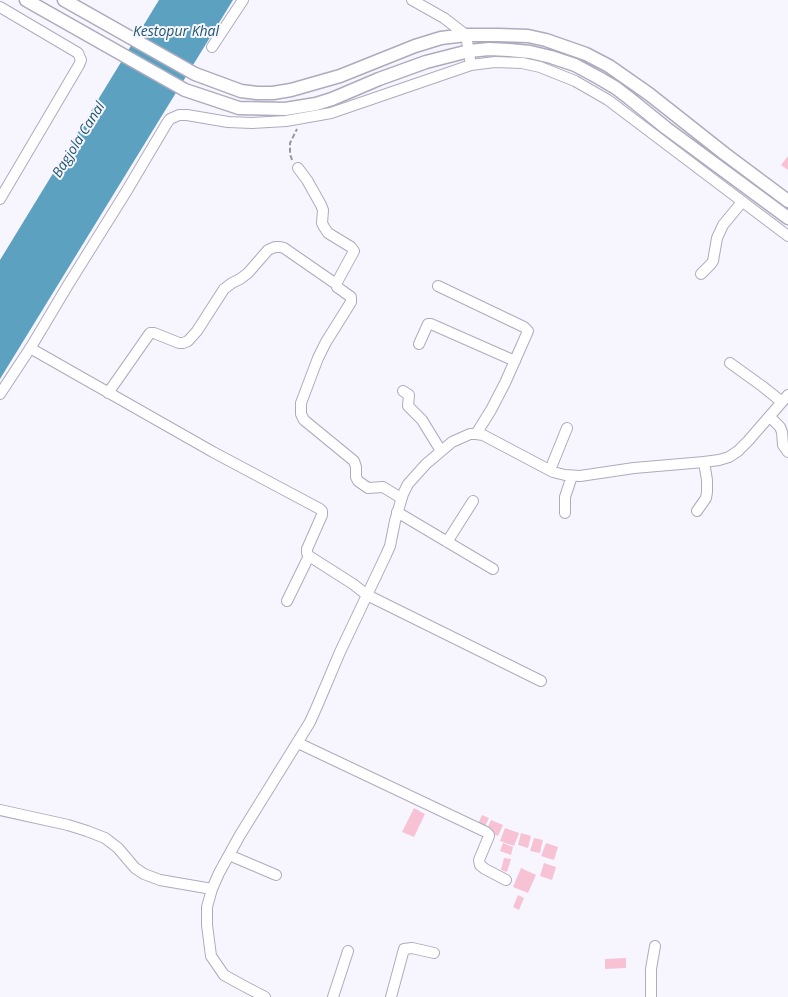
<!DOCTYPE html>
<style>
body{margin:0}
canvas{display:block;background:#f7f6fe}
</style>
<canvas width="788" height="997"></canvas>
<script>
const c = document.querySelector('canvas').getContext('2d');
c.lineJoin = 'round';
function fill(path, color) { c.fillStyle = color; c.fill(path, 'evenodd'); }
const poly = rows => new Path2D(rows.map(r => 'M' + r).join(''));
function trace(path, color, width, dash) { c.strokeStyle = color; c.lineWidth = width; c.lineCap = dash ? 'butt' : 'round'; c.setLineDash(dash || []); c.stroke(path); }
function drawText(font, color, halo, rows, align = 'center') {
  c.font = font + ' "Open Sans",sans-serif'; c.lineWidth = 4; c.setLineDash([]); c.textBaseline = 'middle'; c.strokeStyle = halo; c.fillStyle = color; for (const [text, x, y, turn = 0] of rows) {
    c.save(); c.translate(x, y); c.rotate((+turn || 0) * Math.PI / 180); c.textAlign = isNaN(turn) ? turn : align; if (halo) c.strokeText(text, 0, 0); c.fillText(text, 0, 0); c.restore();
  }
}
fill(poly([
 [159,0,233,0,0,379,0,260]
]), '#5ca2c0');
fill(poly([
 [788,156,788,170,781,165],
 [414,808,425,814,414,837,402,832],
 [482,815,489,818,484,829,477,826],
 [491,820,503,825,498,836,486,831],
 [505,828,519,833,514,846,500,841],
 [521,833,531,836,528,848,518,845],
 [534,838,543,840,540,853,530,851],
 [503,843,513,847,511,855,500,851],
 [546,843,558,847,554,860,541,856],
 [504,858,511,859,507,872,501,870],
 [544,863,556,867,552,880,540,876],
 [521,868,536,875,528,893,513,887],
 [518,895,524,898,519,910,513,907],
 [626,958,626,968,605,969,605,959]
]), '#f8c2d5');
const minor = poly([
 [412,0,444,18,466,35,471,65],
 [0,7,78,53,81,60,79,65,0,199],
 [212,47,243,0],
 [298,168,307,180,321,205,323,210,322,223,324,227,328,233,351,247,354,251,336,284,337,287,351,297,351,302,326,342,318,358,301,403,301,414,304,420,354,461,356,467,356,477,358,481,368,488,383,487,401,498],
 [701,274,711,264,713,261,717,238,723,225,742,202],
 [438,286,524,327,528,331,505,383,491,410,476,434],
 [419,344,428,324,431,324,515,361],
 [30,348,213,452,320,509,322,511,322,515,307,549,307,553,309,556,353,584,367,595,541,681],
 [730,363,762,386,782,402],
 [403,391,409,395,408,406,422,420,441,451],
 [108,393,150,333,154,333,179,343,183,343,188,341,197,331,224,289,232,283,240,279,248,273,268,250,275,247,280,247,284,248,336,284],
 [0,394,31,347,68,285,126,192,167,123,170,119,179,115,187,115,228,122,252,123,286,121,331,113,471,65,495,62,522,63,540,67,575,81,608,100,788,236],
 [770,417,780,427,782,432,783,445,788,452],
 [550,470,567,428],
 [697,511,706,498,707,492,707,480,704,462],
 [397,512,493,569],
 [565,513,565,497,572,476],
 [447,542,473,501],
 [287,601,309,556],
 [298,743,486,832,489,835,489,836,479,860,480,865,485,869,506,880],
 [0,810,68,825,87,831,105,838,118,848,135,868,144,874,160,880,212,889],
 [229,855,276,875],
 [265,997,244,986,224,975,211,956,207,925,207,907,212,889,219,873,240,835,310,722,318,704,340,652,386,555,390,546,395,521,403,494,408,484,426,464,452,442,470,434,476,434,483,435,553,472,565,475,580,476,634,468,704,462,719,460,729,457,738,451,748,441,788,395],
 [333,997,348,951],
 [391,997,404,949,412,948,434,953],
 [651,997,651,969,655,946]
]);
const major = poly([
 [26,0,185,90,239,108,285,109,316,104,332,99,379,79,426,62,469,51,489,49,509,50,530,52,551,57,575,65,599,78,616,88,629,98,666,128,788,218],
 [64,0,195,74,241,91,257,93,273,93,291,90,340,76,415,46,441,38,466,35,498,35,528,36,546,40,586,54,609,66,649,94,725,154,788,201]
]);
trace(minor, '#aeabbe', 12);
trace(major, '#aeabbe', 15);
trace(poly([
 [292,160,290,154,290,143,297,129]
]), '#97969e', 2, [5, 2.5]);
trace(minor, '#fff', 10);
trace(major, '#fff', 12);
drawText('italic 14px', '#20576e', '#f7f6fe', [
 ["Kestopur Khal",176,32],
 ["Bagjola Canal",79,140,-58]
]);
</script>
